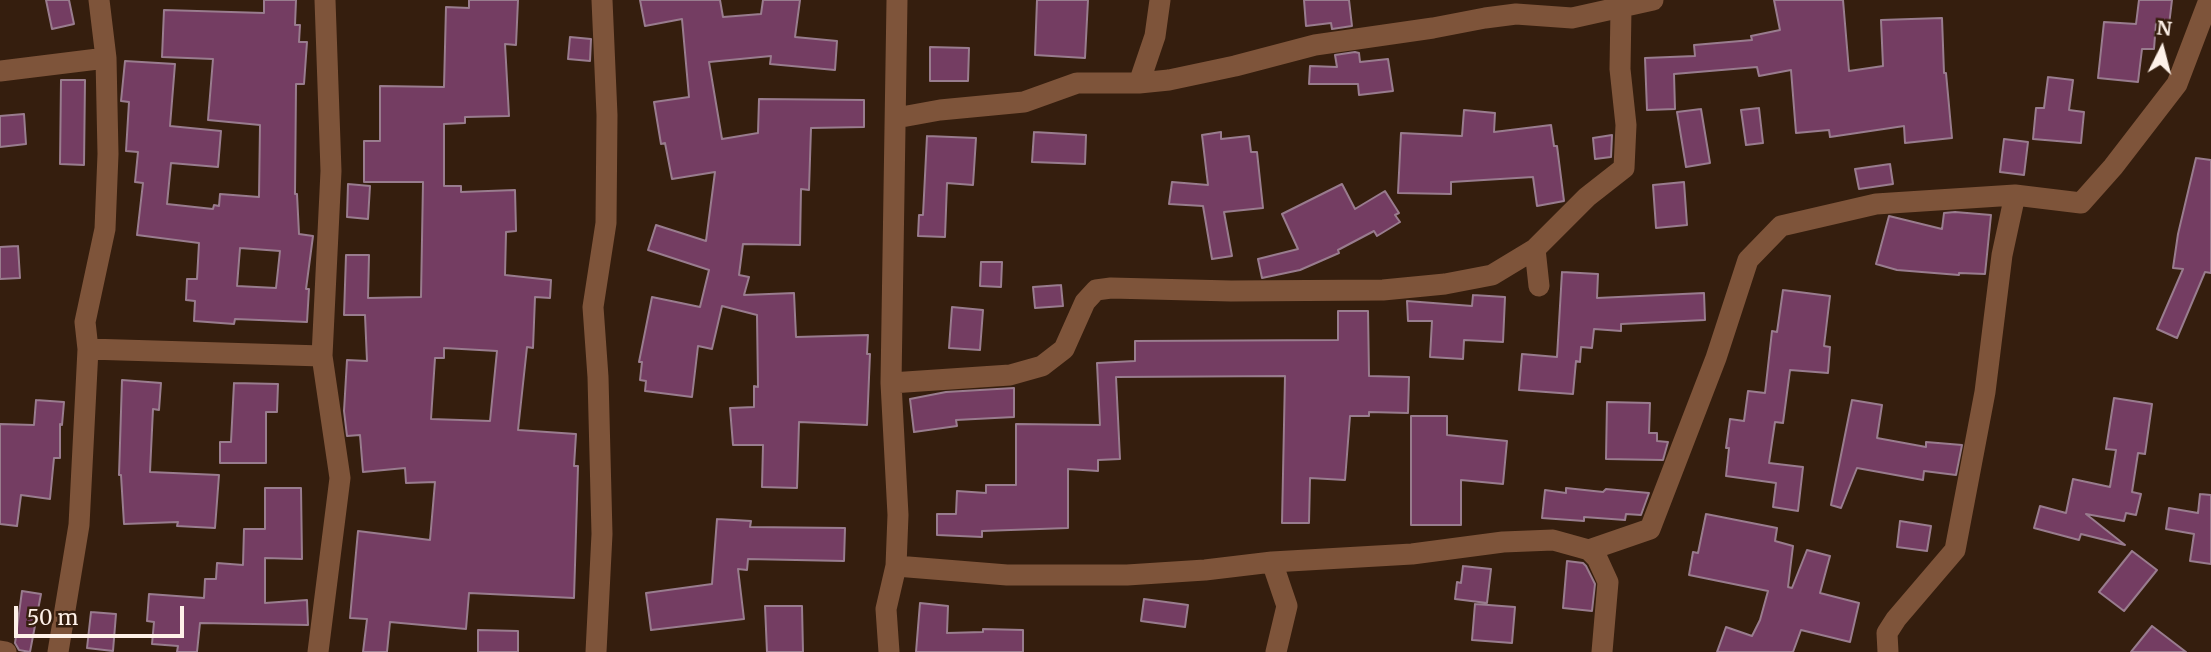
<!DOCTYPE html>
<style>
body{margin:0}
#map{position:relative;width:2211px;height:652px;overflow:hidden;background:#351e0e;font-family:Merriweather,serif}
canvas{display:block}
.north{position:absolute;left:2127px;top:14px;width:70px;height:70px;-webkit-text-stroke:5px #351e0e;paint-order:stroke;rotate:6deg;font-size:19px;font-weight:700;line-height:28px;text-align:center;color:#fef1e8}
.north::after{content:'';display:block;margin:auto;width:24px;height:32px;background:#fef1e8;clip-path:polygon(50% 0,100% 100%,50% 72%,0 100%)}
.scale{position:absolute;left:14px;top:606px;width:170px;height:32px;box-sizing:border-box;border:4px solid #fef1e8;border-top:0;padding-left:9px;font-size:21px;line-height:24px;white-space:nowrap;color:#fef1e8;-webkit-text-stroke:5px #351e0e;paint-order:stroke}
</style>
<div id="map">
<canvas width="2211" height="652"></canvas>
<div class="north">N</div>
<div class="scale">50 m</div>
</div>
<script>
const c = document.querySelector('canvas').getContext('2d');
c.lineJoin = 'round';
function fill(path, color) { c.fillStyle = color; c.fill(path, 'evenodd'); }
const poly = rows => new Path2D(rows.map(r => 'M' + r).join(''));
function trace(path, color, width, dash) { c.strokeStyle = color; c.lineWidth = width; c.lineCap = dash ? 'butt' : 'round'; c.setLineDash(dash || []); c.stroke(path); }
const building = poly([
 [46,0,69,0,74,24,52,29,46,0],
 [264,0,296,0,295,25,300,25,299,42,307,42,304,84,296,84,295,194,297,194,299,234,313,236,306,289,309,289,307,322,235,319,234,324,194,321,195,301,186,300,187,279,197,279,199,243,137,235,143,183,135,182,138,152,126,151,129,102,121,101,125,61,175,64,170,126,221,131,218,167,171,163,167,204,213,209,214,205,219,206,220,194,259,197,260,125,208,120,213,59,162,57,164,10,264,13,264,0],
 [240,248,280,251,276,288,237,286,240,248],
 [469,0,518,0,516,45,505,44,509,116,465,117,465,123,444,124,444,186,461,186,461,192,515,190,516,231,506,232,505,275,551,280,550,298,535,297,533,348,527,347,518,430,576,434,574,466,578,466,574,598,469,593,466,629,390,622,387,652,363,652,367,619,350,618,358,531,430,540,435,482,406,483,405,468,363,472,360,435,347,436,344,411,347,360,367,361,365,315,344,315,346,255,369,255,368,298,421,297,423,182,364,182,364,141,380,141,380,86,444,87,446,7,469,8,469,0],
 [444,348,497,351,490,421,431,419,435,358,444,358,444,348],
 [640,0,720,0,723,17,761,14,763,0,800,0,795,37,837,41,835,70,770,64,771,56,709,62,722,139,758,133,759,99,864,100,864,127,811,128,809,190,801,189,800,245,743,244,739,275,749,277,744,295,794,293,796,337,868,335,867,354,870,354,867,425,799,422,797,488,762,487,763,445,733,445,730,408,754,407,754,386,758,387,757,315,722,306,712,349,698,346,692,397,645,391,646,381,640,380,642,362,639,362,652,297,700,307,709,270,648,250,656,225,706,241,715,172,672,179,665,143,661,144,654,102,689,97,682,19,645,26,640,0],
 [1037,0,1088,0,1085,58,1035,55,1037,0],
 [1304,0,1349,0,1352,26,1332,29,1331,23,1306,26,1304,0],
 [1774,0,1843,0,1849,71,1883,66,1881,20,1942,18,1944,73,1946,73,1952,138,1905,143,1904,126,1830,137,1829,130,1796,133,1791,70,1759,76,1757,67,1674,74,1675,109,1647,110,1645,58,1695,56,1694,45,1752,40,1751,36,1780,30,1774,0],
 [2139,0,2172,0,2169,25,2156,23,2154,49,2142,49,2138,82,2098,78,2104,22,2136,24,2139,0],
 [570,37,591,39,590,61,568,59,570,37],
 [930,47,969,48,968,81,930,81,930,47],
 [1355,52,1359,53,1360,62,1388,59,1393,91,1359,95,1358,84,1309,84,1310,66,1337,67,1335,55,1355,52],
 [2048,77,2073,80,2069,110,2084,112,2081,143,2033,139,2036,108,2044,108,2048,77],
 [61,80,85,80,84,165,60,164,61,80],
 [1759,108,1763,143,1746,145,1741,110,1759,108],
 [1701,109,1710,163,1686,167,1677,112,1701,109],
 [1464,110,1495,113,1494,132,1551,125,1554,146,1557,146,1564,201,1537,206,1533,177,1451,182,1451,194,1398,193,1401,133,1462,136,1464,110],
 [24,114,26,144,0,147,0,116,24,114],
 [1034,132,1086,135,1085,164,1032,162,1034,132],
 [1221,132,1221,139,1249,136,1251,152,1257,152,1263,208,1224,212,1232,256,1212,259,1203,206,1169,204,1172,182,1208,185,1202,135,1221,132],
 [1612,135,1611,157,1595,159,1593,138,1612,135],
 [927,136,976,138,973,185,947,183,945,237,918,236,919,215,923,215,927,136],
 [2004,139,2028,142,2024,175,2000,172,2004,139],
 [2196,158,2211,160,2211,273,2205,272,2177,338,2157,329,2183,269,2173,268,2178,234,2196,158],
 [1890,164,1893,184,1859,189,1855,169,1890,164],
 [1684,182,1687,225,1656,228,1653,185,1684,182],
 [348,184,370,186,368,219,347,217,348,184],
 [1342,184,1355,209,1385,191,1399,213,1395,215,1400,222,1377,236,1374,231,1338,250,1339,253,1300,270,1262,278,1258,259,1298,249,1282,214,1342,184],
 [1955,212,1991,215,1985,274,1959,273,1959,275,1897,270,1876,264,1889,216,1942,229,1944,213,1955,212],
 [18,246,20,278,0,279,0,247,18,246],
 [981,262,1002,262,1001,287,980,286,981,262],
 [1562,272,1598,274,1597,298,1704,293,1705,320,1621,324,1621,331,1594,329,1592,348,1581,347,1580,362,1576,361,1573,394,1519,390,1522,354,1557,357,1562,272],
 [1061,285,1063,306,1035,308,1033,287,1061,285],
 [1783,290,1830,296,1824,346,1830,347,1828,373,1790,370,1783,423,1775,422,1769,463,1803,467,1798,511,1773,507,1776,483,1726,476,1729,448,1726,448,1730,419,1744,421,1748,391,1765,393,1772,331,1777,332,1783,290],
 [1473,295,1505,297,1503,342,1464,340,1463,359,1430,357,1432,321,1408,321,1407,301,1472,306,1473,295],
 [952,307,983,310,980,350,949,348,952,307],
 [1338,311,1368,311,1369,376,1409,377,1408,413,1369,412,1369,416,1350,416,1345,480,1310,478,1309,523,1282,523,1285,376,1116,377,1120,459,1098,460,1098,471,1068,469,1068,528,982,531,982,537,937,535,937,514,956,514,957,491,986,493,986,485,1016,485,1016,424,1100,425,1097,363,1135,361,1135,341,1338,340,1338,311],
 [122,380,161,383,159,410,153,409,150,472,219,475,215,528,177,526,178,522,124,524,121,475,119,475,122,380],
 [234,383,278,384,277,412,266,412,266,463,220,463,220,442,231,442,234,383],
 [1014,388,1014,417,956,420,957,426,914,432,910,399,946,392,1014,388],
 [2114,398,2152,404,2145,454,2138,453,2132,492,2141,494,2136,515,2126,513,2124,521,2086,514,2125,545,2081,534,2079,540,2034,528,2040,506,2066,513,2073,479,2110,487,2116,450,2106,449,2114,398],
 [36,400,64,402,62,425,60,424,60,458,54,458,50,499,21,495,17,526,0,524,0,424,34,425,36,400],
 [1852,400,1882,405,1877,438,1926,447,1926,442,1962,445,1956,475,1924,471,1923,480,1857,468,1841,508,1831,505,1852,400],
 [1607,402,1650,403,1649,433,1657,433,1657,441,1668,442,1663,460,1606,459,1607,402],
 [1411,416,1447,416,1447,435,1507,441,1503,484,1461,480,1461,525,1411,525,1411,416],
 [265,488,301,488,302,559,265,558,265,603,307,600,308,625,200,623,197,652,177,652,178,646,152,644,154,622,147,621,149,594,204,598,205,579,216,579,217,563,243,565,244,529,265,529,265,488],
 [1566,488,1603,492,1606,489,1649,493,1641,515,1626,514,1625,520,1584,517,1584,521,1542,518,1545,490,1566,493,1566,488],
 [2200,494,2211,495,2211,564,2190,561,2194,534,2166,529,2169,508,2198,513,2200,494],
 [1706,514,1777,528,1775,541,1793,546,1788,587,1792,588,1807,550,1830,556,1820,593,1859,603,1850,642,1801,630,1793,652,1717,652,1726,627,1752,636,1760,620,1768,591,1689,575,1693,552,1698,553,1706,514],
 [717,519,751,521,750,527,845,528,844,561,748,559,747,570,738,569,744,619,651,630,646,593,712,584,717,519],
 [1900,521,1931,526,1927,551,1897,547,1900,521],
 [2132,551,2157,570,2124,611,2099,592,2132,551],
 [1567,561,1583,563,1586,566,1595,584,1592,611,1563,608,1567,561],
 [1463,566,1491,569,1487,603,1455,599,1457,582,1461,583,1463,566],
 [22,591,41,594,30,652,19,650,15,643,22,591],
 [1144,599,1188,605,1185,627,1141,621,1144,599],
 [920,603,948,606,947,633,983,632,983,629,1023,630,1023,652,916,652,920,603],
 [1475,604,1515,607,1512,643,1472,640,1475,604],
 [765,606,802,606,803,652,767,652,765,606],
 [91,612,116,614,113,651,87,648,91,612],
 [2152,626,2186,652,2131,652,2152,626],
 [478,630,518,631,518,652,478,652,478,630]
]);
fill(building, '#743d62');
trace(building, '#997c8e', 2);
trace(poly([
 [0,71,106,58],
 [1139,83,1155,36,1160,0],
 [896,118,940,110,1024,102,1077,83,1139,83,1169,80,1235,66,1315,45,1433,28,1485,18,1516,14,1572,18,1653,0],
 [1535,249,1539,286],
 [88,349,322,356],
 [891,383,1010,375,1042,366,1064,349,1085,302,1096,290,1111,288,1231,291,1383,290,1445,284,1492,275,1535,249,1587,197,1624,168,1626,125,1620,69,1621,9],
 [1589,550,1650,529,1716,358,1748,260,1781,226,1876,204,2015,195],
 [1272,562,1287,606,1276,652],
 [896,566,1007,575,1127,575,1205,570,1272,562,1412,554,1503,542,1553,540,1589,550,1597,558,1608,582,1602,652],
 [0,651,6,652],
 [58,652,79,525,88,349,85,322,105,229,108,154,106,58,99,0],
 [318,652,340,478,322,356,331,171,325,0],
 [596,652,602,534,598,377,593,307,606,223,607,115,602,0],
 [889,652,886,609,896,566,898,515,891,383,897,0],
 [1888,652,1887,633,1896,619,1955,550,1985,392,2002,255,2015,195,2081,203,2113,167,2177,84,2209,0]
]), '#7e543a', 21);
</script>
